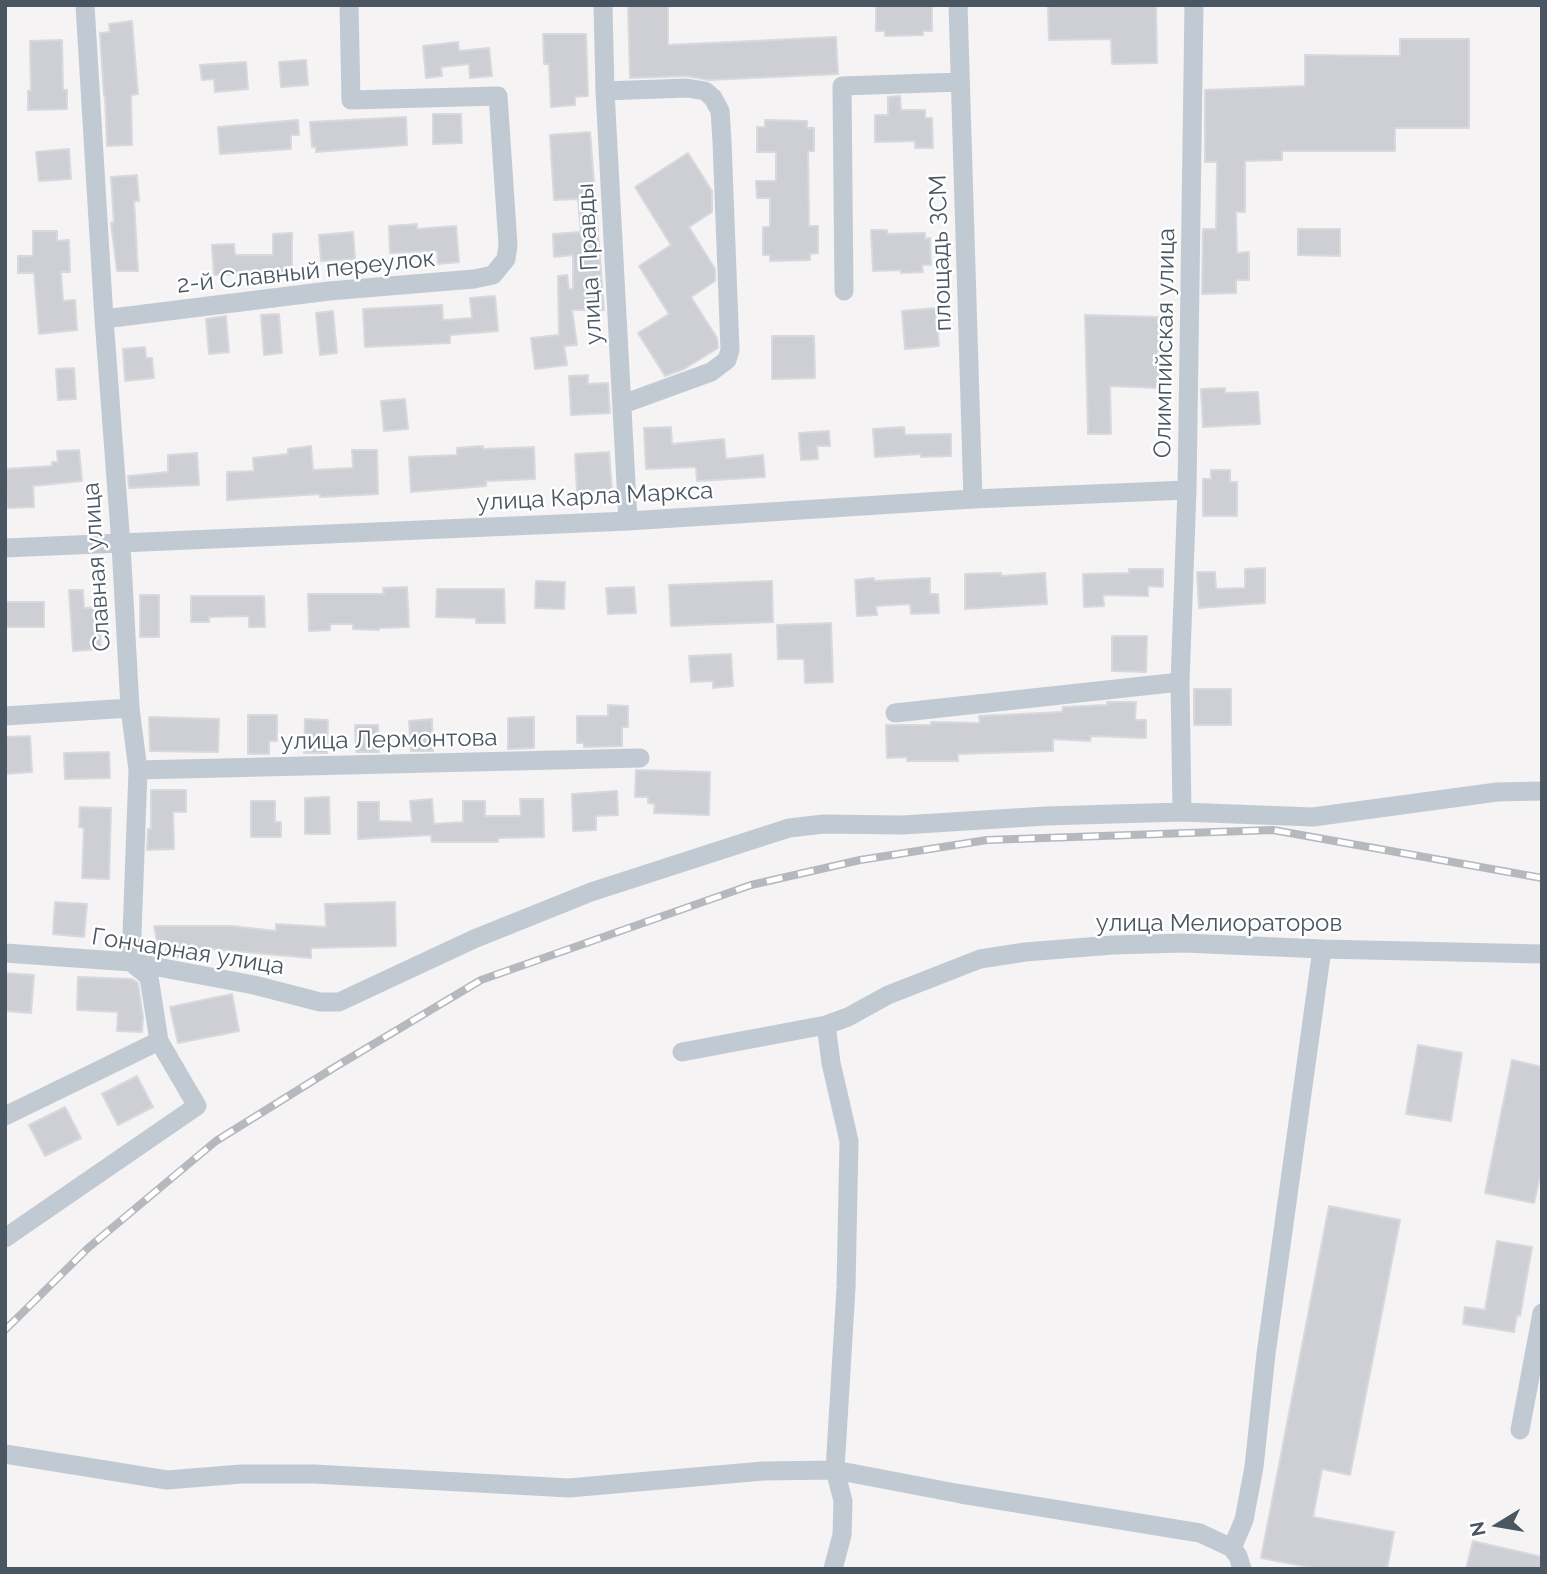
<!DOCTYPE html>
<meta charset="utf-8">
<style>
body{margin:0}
#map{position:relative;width:1547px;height:1574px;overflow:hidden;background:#f5f3f3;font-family:Raleway,sans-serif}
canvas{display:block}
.frame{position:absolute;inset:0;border:7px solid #4a5661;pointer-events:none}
.north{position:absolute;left:1463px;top:1490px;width:70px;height:70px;-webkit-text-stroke:5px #fff;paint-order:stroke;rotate:259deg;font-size:19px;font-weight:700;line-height:28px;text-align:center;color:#4a5661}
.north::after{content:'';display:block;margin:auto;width:24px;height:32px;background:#4a5661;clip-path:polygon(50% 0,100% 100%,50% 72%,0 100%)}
</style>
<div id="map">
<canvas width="1547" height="1574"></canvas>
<div class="frame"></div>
<div class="north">N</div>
</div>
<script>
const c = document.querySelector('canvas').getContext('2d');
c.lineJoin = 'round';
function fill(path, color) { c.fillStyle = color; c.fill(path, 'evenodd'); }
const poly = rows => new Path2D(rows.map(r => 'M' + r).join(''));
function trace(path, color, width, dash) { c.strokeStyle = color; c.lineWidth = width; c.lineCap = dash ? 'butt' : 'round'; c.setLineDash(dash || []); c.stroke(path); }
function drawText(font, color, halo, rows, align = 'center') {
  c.font = font + ' Raleway,sans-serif'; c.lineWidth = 5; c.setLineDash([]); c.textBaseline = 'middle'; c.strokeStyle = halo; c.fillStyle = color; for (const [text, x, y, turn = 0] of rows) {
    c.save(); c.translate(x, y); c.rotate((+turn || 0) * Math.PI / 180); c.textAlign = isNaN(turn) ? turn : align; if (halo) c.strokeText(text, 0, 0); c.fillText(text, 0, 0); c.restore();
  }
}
const building = poly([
 [628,5,668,5,668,45,836,37,838,74,709,80,687,76,630,78,628,5],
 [876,5,932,5,932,31,923,31,923,35,885,36,885,31,876,31,876,5],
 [1048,5,1156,5,1157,63,1112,64,1111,39,1049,40,1048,5],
 [132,21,138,94,131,95,132,145,107,146,105,96,104,96,100,33,110,32,109,24,132,21],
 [543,34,586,34,588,96,575,97,575,105,551,107,549,64,544,64,543,34],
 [1400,39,1469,39,1469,128,1395,128,1395,151,1282,151,1282,160,1245,161,1245,212,1236,212,1237,253,1249,252,1249,280,1236,280,1236,293,1202,294,1203,229,1216,229,1217,162,1205,162,1205,90,1305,86,1305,55,1400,56,1400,39],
 [62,40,63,90,67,90,67,109,28,110,28,91,31,91,30,41,62,40],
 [458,42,459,51,489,48,492,76,470,78,469,64,441,67,442,76,426,78,423,46,458,42],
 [306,60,308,85,281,87,279,62,306,60],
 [246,62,248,89,215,92,214,79,202,80,200,65,246,62],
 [900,96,901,110,925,110,925,118,932,118,933,148,915,148,915,141,875,142,875,115,888,115,888,97,900,96],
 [433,114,461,114,462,143,433,144,433,114],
 [406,117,407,145,316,152,316,147,312,147,310,122,406,117],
 [298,120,299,135,291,135,291,149,220,154,218,127,298,120],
 [765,120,807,121,807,128,814,128,814,151,808,151,809,226,818,226,818,253,810,254,810,260,770,261,770,255,763,255,763,227,770,227,770,198,757,198,756,181,776,181,776,152,757,152,757,127,765,127,765,120],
 [590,132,604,310,572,310,577,345,564,346,567,365,535,369,531,338,559,335,558,276,567,275,569,289,573,289,573,255,554,257,553,234,581,232,578,199,554,200,550,135,590,132],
 [69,149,71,179,39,181,36,152,69,149],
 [688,153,712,191,712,212,689,227,715,269,715,281,691,297,717,338,718,348,684,369,665,376,638,333,669,314,639,266,671,245,635,187,688,153],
 [137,175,139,201,134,201,138,271,117,271,111,223,114,222,111,177,137,175],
 [417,224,417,229,456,226,459,262,438,264,437,251,390,253,389,226,417,224],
 [1298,229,1340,229,1340,256,1298,255,1298,229],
 [871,230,887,230,887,234,925,233,925,239,930,238,931,265,922,265,923,272,901,273,901,270,873,271,871,230],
 [33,231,57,231,57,241,69,240,70,272,61,272,63,301,75,300,77,330,39,334,34,273,18,273,18,256,33,256,33,231],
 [353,232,355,259,321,261,319,235,353,232],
 [292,233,292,274,214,275,212,245,234,244,235,255,273,255,273,234,292,233],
 [495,296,498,331,450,335,450,343,365,347,363,309,442,305,443,320,472,318,470,298,495,296],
 [936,308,939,346,905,349,902,311,936,308],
 [333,311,337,353,320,355,316,313,333,311],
 [279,314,282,353,264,355,261,315,279,314],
 [1085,315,1160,317,1159,388,1110,386,1111,434,1088,434,1085,315],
 [226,316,229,352,209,354,206,319,226,316],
 [772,336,814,336,815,378,772,379,772,336],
 [145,347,146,358,152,358,154,378,125,381,123,349,145,347],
 [74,368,76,399,58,400,56,369,74,368],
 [588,375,588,384,608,383,610,413,571,415,569,376,588,375],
 [1225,388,1225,393,1258,392,1260,424,1203,427,1201,389,1225,388],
 [405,399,408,429,384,431,381,401,405,399],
 [671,427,672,444,724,439,726,459,763,455,765,477,697,481,696,467,646,469,644,428,671,427],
 [904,427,905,435,951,434,951,456,921,457,921,454,875,457,873,429,904,427],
 [829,431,830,446,817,446,818,459,801,460,799,433,829,431],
 [311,446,313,470,353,468,352,450,377,450,378,494,320,497,320,494,227,500,227,472,254,471,253,458,288,454,288,449,311,446],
 [483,446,483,449,534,447,535,479,486,481,486,486,411,492,409,457,457,455,457,448,483,446],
 [79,450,82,481,33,486,34,507,7,508,5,469,52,466,52,462,58,462,57,451,79,450],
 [609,452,612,490,577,492,575,454,609,452],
 [197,453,199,485,129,488,128,476,168,472,168,455,197,453],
 [1211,470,1230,470,1230,482,1237,482,1237,516,1203,516,1203,479,1211,479,1211,470],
 [1265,568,1265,603,1199,608,1197,572,1215,572,1216,589,1245,588,1245,569,1265,568],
 [1129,569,1163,569,1163,587,1148,586,1148,596,1103,595,1104,606,1084,607,1083,574,1129,573,1129,569],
 [1001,573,1001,576,1045,573,1047,604,965,609,965,574,1001,573],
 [874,578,874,581,930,578,930,594,938,594,939,613,911,614,910,604,876,606,877,615,857,616,855,580,874,578],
 [536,581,565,582,564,609,535,608,536,581],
 [772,581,773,622,671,626,669,585,772,581],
 [407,587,409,627,379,628,379,630,353,629,353,624,330,624,330,630,309,631,308,594,384,594,383,588,407,587],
 [634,587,636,613,608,614,606,588,634,587],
 [437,589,504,589,505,623,476,623,476,618,436,617,437,589],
 [69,590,83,590,84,608,99,607,101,649,73,651,69,590],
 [140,595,159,595,159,637,140,637,140,595],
 [191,596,264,596,265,627,249,627,249,616,209,617,209,622,191,622,191,596],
 [5,602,44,602,44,627,5,627,5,602],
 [831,623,833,682,805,683,804,659,778,659,777,625,831,623],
 [1112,636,1147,636,1146,672,1112,671,1112,636],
 [731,654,733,686,713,688,713,681,691,682,689,656,731,654],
 [1194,689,1231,689,1231,725,1194,725,1194,689],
 [1107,702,1136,702,1135,720,1146,720,1146,738,1091,736,1090,741,1053,739,1053,751,958,754,958,761,907,761,907,757,887,758,886,725,931,725,931,722,980,723,979,716,1062,712,1063,707,1107,705,1107,702],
 [608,705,628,706,628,727,622,727,622,746,584,747,584,743,577,743,577,716,608,716,608,705],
 [248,715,277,715,277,741,269,741,269,754,248,754,248,715],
 [149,717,219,719,218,752,150,751,149,717],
 [534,717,534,748,508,749,508,718,534,717],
 [305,719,328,720,327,753,304,753,305,719],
 [432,719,433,751,411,751,409,721,432,719],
 [355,725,378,725,379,752,356,752,355,725],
 [30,736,32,772,5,774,5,737,30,736],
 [109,752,110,778,65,779,64,753,109,752],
 [636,770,710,772,709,815,654,813,655,804,648,803,648,797,635,797,636,770],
 [151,790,186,790,186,812,173,812,174,849,147,850,148,829,151,829,151,790],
 [617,791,618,815,596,816,596,830,573,831,572,794,617,791],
 [329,797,330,834,305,834,305,798,329,797],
 [432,799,434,824,463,822,463,801,485,801,485,816,521,816,520,799,543,799,544,837,498,838,498,842,432,842,431,835,358,839,358,802,379,802,379,821,412,822,410,801,432,799],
 [251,801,275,801,275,822,281,822,281,837,251,837,251,801],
 [80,807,111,808,109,879,82,878,84,828,79,827,80,807],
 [55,902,87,904,84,937,53,934,55,902],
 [395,902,396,946,311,948,311,958,211,949,211,953,183,951,183,958,166,956,166,941,157,941,154,926,232,926,276,931,276,924,326,927,325,904,395,902],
 [5,973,34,975,31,1013,5,1011,5,973],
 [78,977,132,979,138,983,143,1017,142,1032,117,1031,118,1012,77,1010,78,977],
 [232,994,239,1031,178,1043,170,1007,232,994],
 [1418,1045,1462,1053,1451,1121,1406,1114,1418,1045],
 [1512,1060,1542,1067,1542,1168,1534,1203,1485,1193,1512,1060],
 [137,1076,153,1107,118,1125,102,1094,137,1076],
 [65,1107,81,1138,45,1156,29,1125,65,1107],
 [1329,1206,1400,1220,1350,1475,1322,1469,1313,1517,1394,1532,1387,1569,1318,1569,1261,1558,1329,1206],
 [1497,1241,1532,1247,1520,1316,1517,1315,1514,1332,1463,1324,1465,1307,1485,1310,1497,1241],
 [1473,1541,1542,1557,1542,1569,1466,1569,1473,1541]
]);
fill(building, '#cdcfd5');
trace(building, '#d7d9de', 2);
trace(poly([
 [603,5,605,91,628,521],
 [958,5,973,499],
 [605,91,687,88,705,91,713,98,720,111,722,141,730,350,727,360,711,372,623,404],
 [844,291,842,86,960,82],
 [104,319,329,291,474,279,493,275,506,259,508,245,498,96,351,100,349,5],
 [5,548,628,521,973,499,1187,490],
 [895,713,1180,682],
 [5,716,130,708],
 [138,770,640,758],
 [1182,812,1180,682,1187,490,1194,5],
 [5,953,131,962,254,985,320,1002,339,1002,474,939,591,892,789,828,824,824,903,825,1046,816,1182,812,1313,817,1497,792,1542,791],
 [826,1025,831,1063,849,1141,846,1288,835,1470,843,1501,842,1535,833,1569],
 [682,1052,826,1025,848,1017,888,995,980,959,1025,952,1113,945,1184,943,1322,949,1542,954],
 [5,1116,159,1041],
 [5,1238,197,1106,159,1041,149,977,131,962,138,770,130,708,121,545,104,319,85,5],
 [1520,1430,1542,1313],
 [5,1454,167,1480,241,1474,314,1474,569,1488,763,1471,835,1470,961,1494,1200,1533,1232,1548,1238,1556,1242,1569],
 [1232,1548,1244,1520,1254,1467,1266,1354,1322,949]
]), '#c1cad2', 19);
const rail = poly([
 [5,1330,88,1248,216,1141,335,1067,481,980,751,885,860,860,987,840,1273,830,1542,878]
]);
trace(rail, '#b5b8bd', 8);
trace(rail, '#fff', 5, [16]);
drawText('24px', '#4a5661', '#fff', [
 ["площадь ЗСМ",941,253,-92],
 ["улица Правды",590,264,-93],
 ["2-й Славный переулок",306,272,-6],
 ["Олимпийская улица",1165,343,-89],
 ["улица Карла Маркса",595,497,-3],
 ["Славная улица",97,567,-94],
 ["улица Лермонтова",389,740,-1],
 ["улица Мелиораторов",1219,924],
 ["Гончарная улица",188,952,9]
]);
</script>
